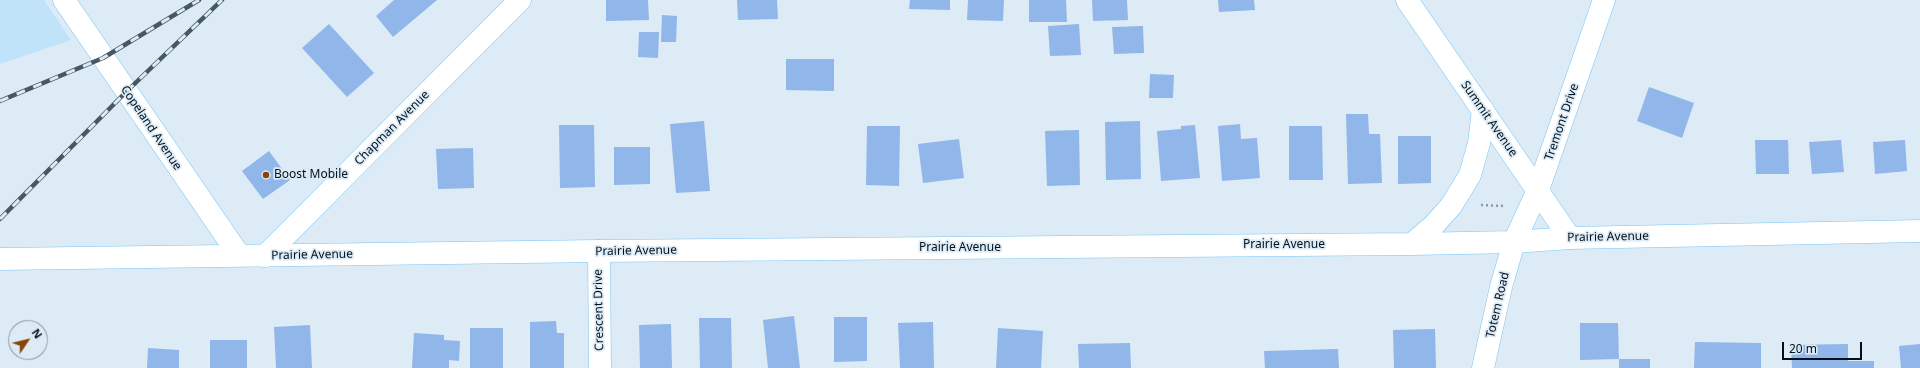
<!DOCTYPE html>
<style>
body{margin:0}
#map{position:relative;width:1920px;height:368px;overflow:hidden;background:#dcebf5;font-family:"Noto Sans",sans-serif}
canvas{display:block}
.north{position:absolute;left:8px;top:320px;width:40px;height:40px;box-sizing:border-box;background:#dcebf5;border:1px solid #84939f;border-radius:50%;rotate:55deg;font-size:11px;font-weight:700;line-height:16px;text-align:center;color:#00101d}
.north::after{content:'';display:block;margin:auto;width:14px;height:18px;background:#85460b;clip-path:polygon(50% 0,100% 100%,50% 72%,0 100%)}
.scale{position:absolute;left:1782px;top:342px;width:80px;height:18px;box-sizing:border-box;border:2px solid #00101d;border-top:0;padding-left:5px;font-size:12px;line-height:14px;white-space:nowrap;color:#00101d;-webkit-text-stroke:3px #dcebf5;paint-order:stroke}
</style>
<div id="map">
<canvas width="1920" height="368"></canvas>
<div class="north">N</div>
<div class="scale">20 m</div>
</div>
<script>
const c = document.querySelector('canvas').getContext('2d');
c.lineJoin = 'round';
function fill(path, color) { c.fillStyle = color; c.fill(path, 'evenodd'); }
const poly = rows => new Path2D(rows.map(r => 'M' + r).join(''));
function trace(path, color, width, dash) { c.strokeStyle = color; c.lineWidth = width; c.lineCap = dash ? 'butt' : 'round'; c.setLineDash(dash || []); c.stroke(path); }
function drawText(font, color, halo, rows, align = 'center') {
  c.font = font + ' "Noto Sans",sans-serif'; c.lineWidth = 3.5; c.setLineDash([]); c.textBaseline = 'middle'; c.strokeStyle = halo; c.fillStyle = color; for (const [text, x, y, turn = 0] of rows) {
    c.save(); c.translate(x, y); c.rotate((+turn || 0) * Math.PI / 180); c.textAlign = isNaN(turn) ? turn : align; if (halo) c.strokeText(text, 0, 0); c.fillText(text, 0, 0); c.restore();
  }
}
fill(poly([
 [0,0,44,0,71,40,0,64]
]), '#c1e3f9');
fill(poly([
 [394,0,437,0,393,37,376,16],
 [606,0,648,0,649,20,606,21],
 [737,0,777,0,778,19,738,20],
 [910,0,950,0,950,10,909,9],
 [968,0,1004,0,1003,21,967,20],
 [1029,0,1066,0,1067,22,1029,22],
 [1092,0,1127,0,1128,20,1093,21],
 [1218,0,1254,0,1255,10,1219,12],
 [662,15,677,16,676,42,661,42],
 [329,24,374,73,347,97,302,48],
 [1079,24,1081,55,1050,56,1048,26],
 [1143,26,1144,53,1114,54,1112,27],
 [639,32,659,32,658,58,638,57],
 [786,59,834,59,834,91,786,90],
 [1150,74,1174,75,1173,98,1149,98],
 [1649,87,1694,103,1682,138,1637,121],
 [1346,114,1368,114,1369,134,1380,134,1382,183,1348,184],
 [704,121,710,191,676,193,670,124],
 [1140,121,1141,179,1106,180,1105,122],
 [1240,124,1241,139,1257,138,1260,178,1222,181,1218,126],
 [559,125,594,125,595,187,560,188],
 [1195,125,1200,178,1161,181,1157,131,1181,129,1181,126],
 [867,126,900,126,899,186,866,185],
 [1289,126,1322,126,1323,180,1289,180],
 [1079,130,1080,185,1047,186,1045,131],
 [1398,136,1431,136,1431,183,1398,184],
 [959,139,964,178,923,183,918,144],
 [1755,140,1788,140,1789,174,1756,174],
 [1841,140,1844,172,1812,174,1809,142],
 [1905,140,1907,171,1875,174,1873,142],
 [614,147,650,147,650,184,614,185],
 [473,148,474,188,438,189,436,149],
 [269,151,290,180,263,199,242,171],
 [794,316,800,368,768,368,763,320],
 [834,317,867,317,867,361,834,362],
 [699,318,731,318,732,368,700,368],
 [556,321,557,333,564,333,564,368,530,368,530,322],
 [933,322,934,368,900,368,898,323],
 [1580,323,1618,323,1619,359,1580,360],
 [671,324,672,368,640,368,639,325],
 [310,325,312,368,276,368,274,327],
 [470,328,503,328,503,368,470,368],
 [998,328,1043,331,1041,368,996,368],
 [1435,329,1436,368,1394,368,1393,330],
 [414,333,444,335,444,340,460,341,459,361,449,360,449,368,412,368],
 [210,340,247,340,247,368,210,368],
 [1695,342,1761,343,1761,368,1694,368],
 [1130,343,1131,368,1079,368,1078,344],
 [1848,344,1848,361,1874,361,1874,368,1792,368,1791,345],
 [1920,344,1920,368,1901,368,1899,346],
 [148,348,179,350,179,368,147,368],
 [1338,349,1339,368,1265,368,1264,351],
 [1619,359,1650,359,1650,368,1619,368]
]), '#91b6e9');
const minor = poly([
 [64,0,239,255],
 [1407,0,1570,238],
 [599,251,600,368],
 [265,256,520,0],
 [1483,368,1501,287,1514,242,1538,190,1604,0]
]);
const secondary = poly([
 [1412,244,1433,226,1451,206,1470,175,1479,143,1483,110],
 [0,259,599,251,1412,244,1514,242,1570,238,1920,231]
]);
trace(minor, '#74c6f7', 23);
trace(secondary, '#74c6f7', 23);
trace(poly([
 [1481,205,1504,206]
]), '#8c9ba6', 2.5, [2, 3]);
trace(minor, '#fff', 22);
trace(secondary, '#fff', 22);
const rail = poly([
 [0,101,103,58,199,0],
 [0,219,126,92,222,0]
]);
trace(rail, '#475763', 4.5);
trace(rail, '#dcebf5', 3, [9]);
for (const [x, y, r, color] of [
 [266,175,4,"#85460b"]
]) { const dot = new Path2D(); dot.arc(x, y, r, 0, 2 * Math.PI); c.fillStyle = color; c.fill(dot); trace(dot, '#dcebf5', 1.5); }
drawText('12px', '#00101d', '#dcebf5', [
 ["Summit Avenue",1489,119,55],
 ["Tremont Drive",1562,122,-71],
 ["Copeland Avenue",151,128,56],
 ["Chapman Avenue",392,128,-45],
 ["Prairie Avenue",1608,237,-1],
 ["Prairie Avenue",1284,245],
 ["Prairie Avenue",960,248],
 ["Prairie Avenue",636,251,-1],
 ["Prairie Avenue",312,255,-1],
 ["Totem Road",1498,305,-77],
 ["Crescent Drive",599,310,-91]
]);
drawText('12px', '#00101d', '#dcebf5', [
 ["Boost Mobile",274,175]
], 'left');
</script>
